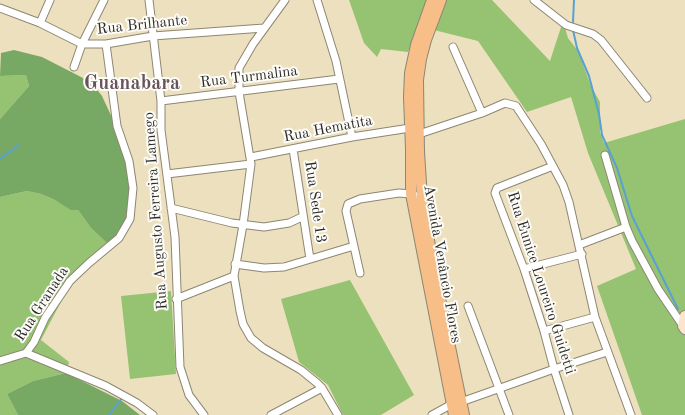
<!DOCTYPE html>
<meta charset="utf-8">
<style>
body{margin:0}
canvas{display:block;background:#ede0be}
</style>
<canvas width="685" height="415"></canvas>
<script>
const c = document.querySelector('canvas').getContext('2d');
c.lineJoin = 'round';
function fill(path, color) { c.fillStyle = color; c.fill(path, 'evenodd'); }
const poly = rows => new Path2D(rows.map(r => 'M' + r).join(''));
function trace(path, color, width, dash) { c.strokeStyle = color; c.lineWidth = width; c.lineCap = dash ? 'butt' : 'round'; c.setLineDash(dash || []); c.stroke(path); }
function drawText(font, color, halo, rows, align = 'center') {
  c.font = font + ' "Old Standard TT",serif'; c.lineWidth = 4; c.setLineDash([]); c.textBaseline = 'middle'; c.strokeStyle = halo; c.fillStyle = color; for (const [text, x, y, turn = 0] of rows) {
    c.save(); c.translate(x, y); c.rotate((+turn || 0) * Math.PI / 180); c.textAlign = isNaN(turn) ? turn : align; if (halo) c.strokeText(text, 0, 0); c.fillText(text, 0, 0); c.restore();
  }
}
fill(poly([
 [349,0,428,0,408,52,381,49,377,57,364,43],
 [446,0,492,0,550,61,563,21,568,38,578,51,591,86,600,102,600,132,604,143,685,119,685,415,642,415,597,286,636,269,588,153,571,97,527,112,478,41,434,30],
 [26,75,29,86,0,119,0,76],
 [27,191,41,194,78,210,91,228,110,246,74,277,41,340,69,362,66,373,33,381,7,394,18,415,0,415,0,197],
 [350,280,414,395,381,415,343,415,328,385,299,362,281,299],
 [171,291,176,374,130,379,121,296]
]), '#95c372');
fill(poly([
 [14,50,42,57,83,78,95,87,102,96,116,126,134,188,134,212,116,240,110,246,91,228,78,210,71,210,55,200,41,194,27,191,0,197,0,119,29,86,26,75,0,76,1,53],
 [66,373,122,401,140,415,18,415,7,394,33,381]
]), '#78a964');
trace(poly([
 [573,22,574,0],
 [573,30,577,48,589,76,599,114,602,135,617,168,632,216,678,309],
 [0,159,19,145],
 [109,415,122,398]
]), '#59a1d0', 2);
const street = poly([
 [149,0,161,101,161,130,175,237,180,367,189,395,204,415],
 [285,0,253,44,239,68,239,92,251,164,243,225,234,276,240,311,243,324,251,338,263,348,301,370,317,383,322,388,338,415],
 [317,0,336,61,352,137],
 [534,0,566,25,593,34,601,40,647,98],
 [0,8,40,23,82,44,106,44,153,36,264,28],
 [40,23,50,0],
 [453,47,482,113],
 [74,67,82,44,104,0],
 [161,101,339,79],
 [419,134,482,113,505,103,516,106,541,144,563,185,569,202,595,317,631,415],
 [293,149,310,259],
 [605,155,626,227,632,241,658,289,683,326],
 [251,157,352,137,410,128],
 [553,166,497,188,495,193,524,269,544,331,554,369,569,415],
 [167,174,251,164],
 [171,208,232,223,264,227,289,223,302,217],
 [579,245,626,227],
 [235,264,264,268,284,267,354,246],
 [524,269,582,254],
 [360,273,346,211,348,204,360,199,399,193,411,194,422,198],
 [176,299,234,276],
 [468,306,509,415],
 [544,331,595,317],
 [26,353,106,386,137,403,153,415],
 [0,361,26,353,34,342,45,318,70,281,89,263,119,238,130,219,133,188,129,161,117,126,106,44],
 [461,402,554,369,607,352],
 [271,415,322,388],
 [432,415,452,404]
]);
const secondary = poly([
 [685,316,683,326,685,329]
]);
const primary = poly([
 [432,0,416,45,410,73,409,97,411,149,411,194,454,415],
 [441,0,426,40,421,59,418,80,419,152,422,198,433,264,464,415]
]);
trace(street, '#8c8674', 9);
trace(secondary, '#8c8674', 12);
trace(primary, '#8c8674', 12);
trace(street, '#fff', 7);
trace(secondary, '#fce5cf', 10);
trace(primary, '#f7be88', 10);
drawText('15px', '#2b2b2b', '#fdfcf7', [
 ["Rua Brilhante",142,25,-6],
 ["Rua Turmalina",249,77,-7],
 ["Rua Hematita",328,129,-11],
 ["Rua Sede 13",315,202,82],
 ["Rua Augusto Ferreira Lamego",156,211,-94],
 ["Avenida Venâncio Flores",442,264,80],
 ["Rua Eunice Loureiro Guidetti",541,283,72],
 ["Rua Granada",42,304,-57]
]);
drawText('bold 20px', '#66535e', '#fdfcf7', [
 ["Guanabara",132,84]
]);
</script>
